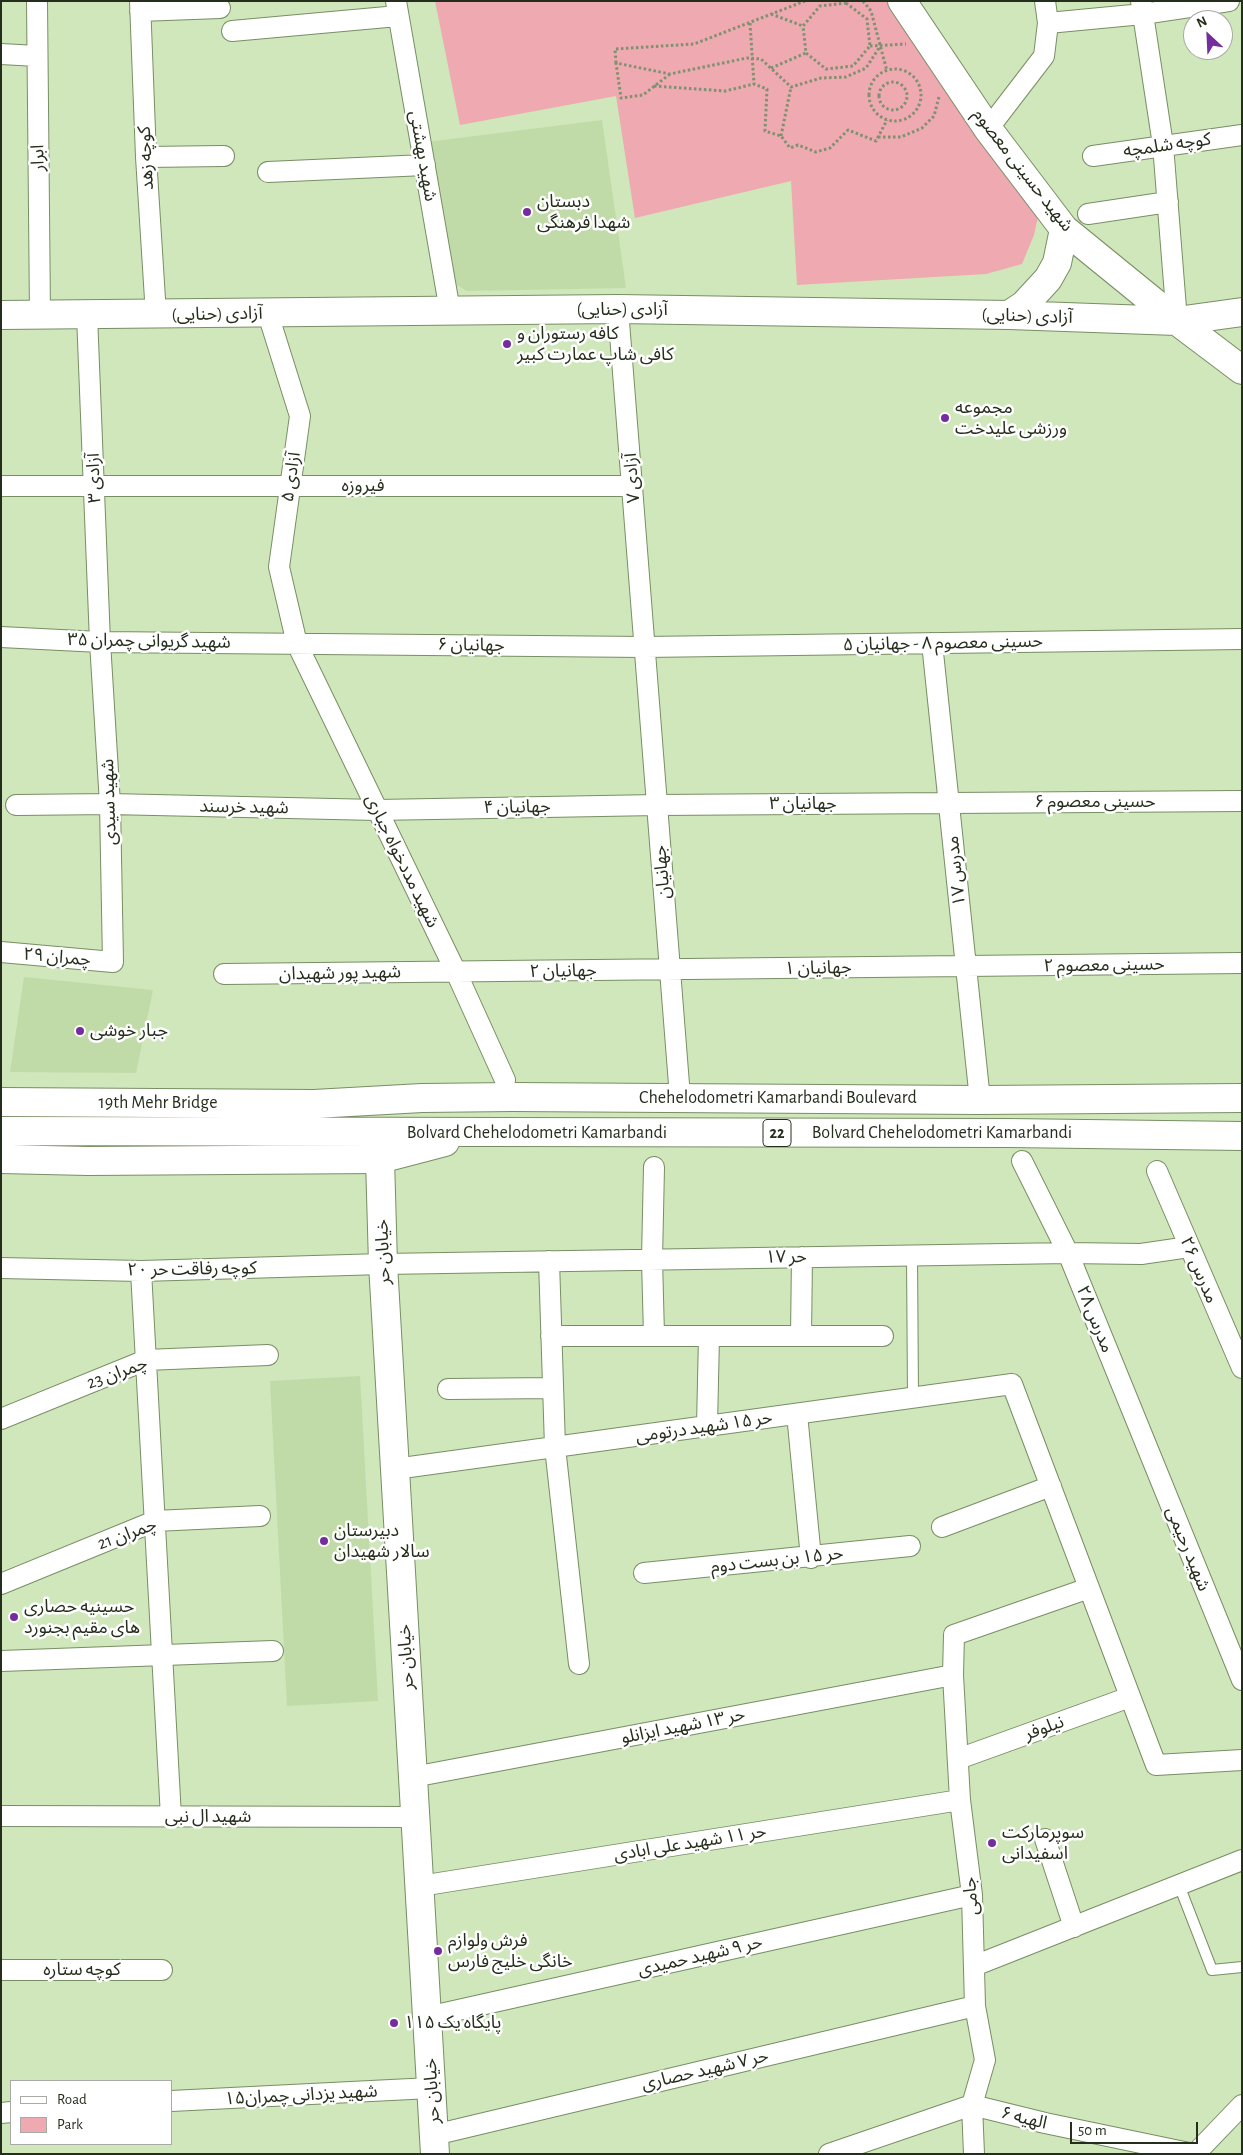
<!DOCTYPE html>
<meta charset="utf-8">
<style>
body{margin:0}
#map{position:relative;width:1243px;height:2155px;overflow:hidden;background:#cfe7ba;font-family:"Alegreya Sans",sans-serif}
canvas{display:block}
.frame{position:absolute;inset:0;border:2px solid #252e1d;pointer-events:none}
.legend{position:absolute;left:10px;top:2080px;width:162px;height:65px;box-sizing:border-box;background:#fff;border:1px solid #a8aba5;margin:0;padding:6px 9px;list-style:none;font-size:15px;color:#252e1d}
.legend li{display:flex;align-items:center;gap:10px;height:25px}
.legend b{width:25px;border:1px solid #a8aba5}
.north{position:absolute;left:1183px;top:10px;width:50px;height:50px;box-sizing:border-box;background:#fff;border:1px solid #a8aba5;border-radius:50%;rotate:335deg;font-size:14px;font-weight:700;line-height:20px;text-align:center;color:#252e1d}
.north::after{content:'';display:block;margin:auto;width:18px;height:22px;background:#752c9e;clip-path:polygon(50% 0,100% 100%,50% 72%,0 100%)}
.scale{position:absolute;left:1070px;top:2122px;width:128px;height:22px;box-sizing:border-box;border:2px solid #252e1d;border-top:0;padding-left:6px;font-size:15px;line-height:18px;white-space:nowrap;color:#252e1d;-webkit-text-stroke:4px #fff;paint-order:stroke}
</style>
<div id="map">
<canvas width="1243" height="2155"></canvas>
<div class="frame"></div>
<ul class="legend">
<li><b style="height:6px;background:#fff"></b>Road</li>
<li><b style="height:14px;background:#eea9b1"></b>Park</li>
</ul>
<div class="north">N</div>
<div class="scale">50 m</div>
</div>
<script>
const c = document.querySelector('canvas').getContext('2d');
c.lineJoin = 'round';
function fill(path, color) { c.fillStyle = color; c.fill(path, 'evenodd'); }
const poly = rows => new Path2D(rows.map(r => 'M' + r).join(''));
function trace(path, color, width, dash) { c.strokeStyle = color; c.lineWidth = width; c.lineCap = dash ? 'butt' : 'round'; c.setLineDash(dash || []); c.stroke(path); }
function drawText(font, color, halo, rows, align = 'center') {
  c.font = font + ' "Alegreya Sans","Noto Sans Arabic",sans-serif'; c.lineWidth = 5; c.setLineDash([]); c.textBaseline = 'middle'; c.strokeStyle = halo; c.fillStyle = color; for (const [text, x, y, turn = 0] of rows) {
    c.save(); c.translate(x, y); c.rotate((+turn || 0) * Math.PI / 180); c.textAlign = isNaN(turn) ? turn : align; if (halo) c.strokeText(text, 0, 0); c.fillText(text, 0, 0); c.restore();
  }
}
fill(poly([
 [602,120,626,288,467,291,450,281,427,142],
 [24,977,153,990,136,1073,10,1072],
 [360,1376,378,1701,287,1706,270,1381]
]), '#c0dba8');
fill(poly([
 [435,1,887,1,1041,203,1034,235,1022,264,986,274,797,285,791,181,635,218,616,96,460,125]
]), '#eea9b1');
const lane = poly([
 [912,1255,913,1398],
 [1179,1885,1212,1970,1242,1967]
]);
const street = poly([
 [37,1,40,315],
 [140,1,146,157,156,315],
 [396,1,450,311],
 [1141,1,1163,145,1177,321],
 [140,11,220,8],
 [1048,23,1143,14,1229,1],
 [232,31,398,16],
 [1,54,37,56],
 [988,129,1044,56,1048,23,1045,1],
 [1093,156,1242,135],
 [146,157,224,156],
 [268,172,425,165],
 [1088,214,1168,202],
 [618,309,680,1097],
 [268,314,300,416,279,567,297,644,456,972,505,1080],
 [1,486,632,486],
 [1,637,100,642,645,647,1242,639],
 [932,643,980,1100],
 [16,805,110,804,377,810,657,805,1242,801],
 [1,952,113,962,110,804,100,642,87,315],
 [224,974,1242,963],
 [1022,1161,1068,1253,1242,1680],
 [654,1167,652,1259,654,1336],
 [1157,1171,1242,1368],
 [549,1261,555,1447,579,1664],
 [1,1268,141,1271,383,1264,1068,1253,1141,1254,1189,1247],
 [141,1271,171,1817],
 [551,1336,883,1336],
 [801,1336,802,1257],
 [448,1389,553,1388],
 [797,1414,811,1558],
 [1,1419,146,1360,268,1355],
 [707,1426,709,1336],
 [395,1469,1012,1384,1156,1765,1242,1760],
 [942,1527,1051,1486],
 [644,1573,910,1546],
 [1,1584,155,1521,260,1516],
 [1,1661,273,1651],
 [958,1759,1130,1697],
 [413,1777,953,1675],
 [1,1816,416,1817],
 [1045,1839,1074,1927],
 [420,1886,960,1800],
 [974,1966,1242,1860],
 [1,1970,162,1970],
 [427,2017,972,1895],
 [171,2101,431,2088],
 [1,2113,11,2112],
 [434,2135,975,2006],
 [829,2154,972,2105,1045,2123,1194,2154],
 [974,2154,972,2105,985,2060,975,2006,972,1895,960,1800,953,1675,954,1635,1089,1588],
 [1195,2154,1242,2105]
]);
const secondary = poly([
 [902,1,988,129,1064,229,1177,321,1242,370],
 [1,315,618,309,1009,315,1177,321,1242,312],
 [1009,315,1024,305,1048,279,1057,263,1064,229],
 [380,1159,383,1264,435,2154]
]);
const primary = poly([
 [1,1102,314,1104,422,1098,512,1097,980,1100,1242,1098],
 [1,1131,1008,1133,1242,1136],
 [1,1159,88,1161,380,1159,445,1142]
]);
trace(lane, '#788e64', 12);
trace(street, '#788e64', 22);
trace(secondary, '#788e64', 30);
trace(primary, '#788e64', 30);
trace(poly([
 [863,1,871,11,887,71],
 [846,3,867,19,870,46,853,66,826,69,806,53,803,26,820,6,846,3],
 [771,14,803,26],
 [750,23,754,84,767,89,765,131,781,136,790,148,798,145,816,152,830,148,848,130,876,141,887,120],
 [870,46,906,44],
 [616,63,615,49,694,44,805,1],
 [771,68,806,53],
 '869 95a26 26 0 1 1 52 0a26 26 0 1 1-52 0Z',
 [670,74,643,95,621,98,616,63,670,74,747,58,761,59,791,87,821,78,846,77,866,68,881,45],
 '879 96a14 14 0 1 1 28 0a14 14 0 1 1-28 0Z',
 [654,86,725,91,754,84],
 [781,136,791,87],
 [878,137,901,137,922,128,934,116,939,97]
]), '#809171', 3, [2.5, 2.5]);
trace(lane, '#fff', 10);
trace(street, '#fff', 20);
trace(secondary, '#fff', 28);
trace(primary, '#fff', 28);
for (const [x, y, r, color] of [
 [527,212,5,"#752c9e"],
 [507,344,5,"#752c9e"],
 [945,418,5,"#752c9e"],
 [80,1031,5,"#752c9e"],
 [324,1541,5,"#752c9e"],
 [14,1617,5,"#752c9e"],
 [992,1843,5,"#752c9e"],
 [438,1951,5,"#752c9e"],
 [394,2023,5,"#752c9e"]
]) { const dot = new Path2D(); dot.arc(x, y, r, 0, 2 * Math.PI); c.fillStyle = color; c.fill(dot); trace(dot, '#fff', 2); }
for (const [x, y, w] of [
 [777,1133,28]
]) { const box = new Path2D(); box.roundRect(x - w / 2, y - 13.5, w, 27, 4); c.fillStyle = '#fff'; c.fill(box); trace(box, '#252e1d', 1); }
drawText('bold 16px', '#252e1d', null, [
 ["22",777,1133]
]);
drawText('18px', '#252e1d', '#fff', [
 ["کوچه شلمچه",1167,145,-8],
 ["شهید بهشتی",423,156,80],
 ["ابرار",38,158,-91],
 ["کوچه زهد",146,158,-93],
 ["شهید حسینی معصوم",1023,170,52],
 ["آزادی (حنایی)",622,310],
 ["آزادی (حنایی)",217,314,-1],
 ["آزادی (حنایی)",1027,316,2],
 ["آزادی ۵",291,477,-82],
 ["آزادی ۳",94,478,-92],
 ["آزادی ۷",632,478,-94],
 ["فیروزه",363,486],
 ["شهید گریوانی چمران ۳۵",149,641,1],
 ["حسینی معصوم ۸ - جهانیان ۵",943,643,-1],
 ["جهانیان ۶",471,645,1],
 ["شهید سیدی",109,802,-92],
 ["حسینی معصوم ۶",1095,802],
 ["جهانیان ۳",803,804],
 ["شهید خرسند",244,807,1],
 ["جهانیان ۴",517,807,-1],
 ["شهید مددخواه جباری",402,861,64],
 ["مدرس ۱۷",956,871,-96],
 ["جهانیان",662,872,-95],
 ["چمران ۲۹",57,957,5],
 ["حسینی معصوم ۲",1104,965,-1],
 ["جهانیان ۱",818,968,-1],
 ["جهانیان ۲",563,971,-1],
 ["شهید پور شهیدان",340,973,-1],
 ["Chehelodometri Kamarbandi Boulevard",778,1098],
 ["19th Mehr Bridge",158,1103],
 ["Bolvard Chehelodometri Kamarbandi",537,1133],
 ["Bolvard Chehelodometri Kamarbandi",942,1133],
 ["خیابان حر",383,1252,-92],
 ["حر ۱۷",786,1257,-1],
 ["کوچه رفاقت حر ۲۰",192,1269,-1],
 ["مدرس ۲۶",1199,1270,67],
 ["مدرس ۲۸",1095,1319,68],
 ["چمران 23",117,1373,-20],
 ["حر ۱۵ شهید درتومی",704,1427,-8],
 ["چمران 21",127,1534,-20],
 ["شهید رحیمی",1188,1549,68],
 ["حر ۱۵ بن بست دوم",777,1560,-6],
 ["خیابان حر",406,1657,-93],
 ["حر ۱۳ شهید ایزانلو",683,1726,-11],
 ["نیلوفر",1044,1728,-20],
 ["شهید ال نبی",208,1817],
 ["حر ۱۱ شهید علی ابادی",690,1843,-9],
 ["جامی",971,1896,-95],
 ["حر ۹ شهید حمیدی",700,1956,-13],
 ["کوچه ستاره",82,1970],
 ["حر ۷ شهید حصاری",705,2070,-13],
 ["خیابان حر",432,2091,-93],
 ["شهید یزدانی چمران۱۵",301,2095,-3],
 ["الهیه ۶",1024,2118,14]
]);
drawText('18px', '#252e1d', '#fff', [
 ["دبستان",537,202],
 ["شهدا فرهنگی",537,223],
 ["کافه رستوران و",517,334],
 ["کافی شاپ عمارت کبیر",517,355],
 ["مجموعه",955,408],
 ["ورزشی علیدخت",955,429],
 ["جبار خوشی",90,1031],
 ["دبیرستان",334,1531],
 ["سالار شهیدان",334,1552],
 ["حسینیه حصاری",24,1607],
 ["های مقیم بجنورد",24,1628],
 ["سوپرمارکت",1002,1833],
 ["اسفیدانی",1002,1854],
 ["فرش و‌لوازم",448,1941],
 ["خانگی خلیج فارس",448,1962],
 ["پایگاه یک ۱۱۵",404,2023]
], 'left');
</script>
